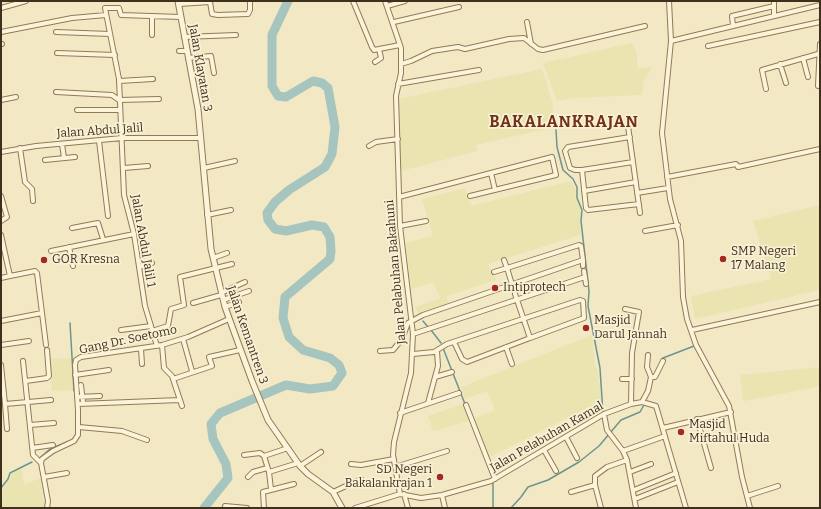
<!DOCTYPE html>
<style>
body{margin:0}
#map{position:relative;width:821px;height:509px;overflow:hidden;background:#f3e8c4;font-family:Bitter,serif}
canvas{display:block}
.frame{position:absolute;inset:0;border:2px solid #3e301d;pointer-events:none}
</style>
<div id="map">
<canvas width="821" height="509"></canvas>
<div class="frame"></div>
</div>
<script>
const c = document.querySelector('canvas').getContext('2d');
c.lineJoin = 'round';
function fill(path, color) { c.fillStyle = color; c.fill(path, 'evenodd'); }
const poly = rows => new Path2D(rows.map(r => 'M' + r).join(''));
function trace(path, color, width, dash) { c.strokeStyle = color; c.lineWidth = width; c.lineCap = dash ? 'butt' : 'round'; c.setLineDash(dash || []); c.stroke(path); }
function drawText(font, color, halo, rows, align = 'center') {
  c.font = font + ' Bitter,serif'; c.lineWidth = 3.5; c.setLineDash([]); c.textBaseline = 'middle'; c.strokeStyle = halo; c.fillStyle = color; for (const [text, x, y, turn = 0] of rows) {
    c.save(); c.translate(x, y); c.rotate((+turn || 0) * Math.PI / 180); c.textAlign = isNaN(turn) ? turn : align; if (halo) c.strokeText(text, 0, 0); c.fillText(text, 0, 0); c.restore();
  }
}
fill(poly([
 [632,43,637,54,637,69,652,67,643,82,642,95,573,98,557,101,543,63],
 [542,69,552,101,554,127,476,145,477,151,401,171,398,99],
 [571,181,576,190,575,196,581,210,580,235,488,264,496,280,446,296,450,304,419,315,415,307,440,298,433,282,411,289,406,243,433,236,422,199,465,188,471,206],
 [820,205,820,290,695,319,691,296,771,279,753,221],
 [592,335,595,365,598,371,601,401,488,458,473,419,495,410,487,391,465,399,461,387],
 [71,358,74,390,52,391,49,359],
 [820,367,820,386,745,401,743,400,740,375],
 [464,404,469,421,433,431,428,416],
 [22,469,24,485,40,478,45,508,1,508,1,491,9,480,11,474]
]), '#e9e4b0');
trace(poly([
 [556,130,557,147,563,170,573,179,577,187,577,198,582,210,581,221,589,291,588,306,600,368,603,414],
 [423,321,428,327],
 [70,323,74,391],
 [431,330,441,343],
 [443,348,465,404],
 [661,361,663,358,694,346],
 [40,458,50,449,67,442],
 [1,488,8,479,10,473,32,462],
 [493,508,493,482],
 [511,508,521,497,528,487,548,480,579,462,599,446,621,420,640,412,644,405]
]), '#6c958e', 1.5);
trace(poly([
 [204,508,228,478,226,464,213,439,211,424,220,413,286,385,310,389,333,386,342,373,339,365,330,358,303,350,289,337,283,318,285,297,330,259,331,251,330,237,324,227,312,225,286,231,275,229,268,220,267,213,275,202,289,190,325,167,332,154,335,127,328,88,322,83,313,81,286,97,278,96,272,86,272,35,288,1]
]), '#a6c5be', 9);
const minor = poly([
 [353,1,372,47,374,50,379,49],
 [385,1,401,48,401,73,396,96,400,226,413,334,411,373,394,442,393,455,400,494],
 [669,1,671,41,662,133,670,199,681,241,683,297,687,319,696,345,729,406,742,477,750,508],
 [774,1,774,16],
 [179,4,210,2,212,14,218,15,248,14,250,10,250,1],
 [387,6,405,1],
 [1,8,26,1],
 [152,16,152,35],
 [394,22,459,7],
 [527,22,531,44],
 [733,26,732,16,774,6],
 [1,32,72,18,106,15],
 [56,32,110,34],
 [184,37,236,35],
 [671,41,820,5],
 [1,44,2,44],
 [708,46,820,22],
 [179,51,186,51],
 [57,53,115,55],
 [188,58,211,56,214,73],
 [803,58,808,77],
 [375,62,381,58,379,49,400,45],
 [401,64,411,61,432,51,458,47,465,49,509,39,524,38,538,49,543,50,645,26],
 [780,64,786,83],
 [119,81,153,79],
 [398,84,479,70],
 [818,86,820,44],
 [766,89,762,70,818,54],
 [56,92,112,95,119,100,159,99],
 [1,100,16,97],
 [77,110,120,110],
 [628,126,640,213],
 [630,137,568,147,565,151,570,168,575,170,582,170,586,208,588,210,639,204],
 [99,141,108,216],
 [62,144,64,158],
 [369,146,376,142,398,139],
 [20,148,25,182,32,189,33,201],
 [1,152,36,146,122,138,201,138],
 [45,160,75,157],
 [124,168,148,166],
 [204,168,235,161],
 [582,170,633,162],
 [491,173,495,190],
 [667,177,736,164,738,167,820,149],
 [584,191,636,182],
 [637,193,668,188],
 [1,196,7,217,1,221],
 [399,197,552,157,556,175,470,196],
 [207,215,231,210],
 [400,226,426,221],
 [72,228,98,223,103,239],
 [645,231,678,225],
 [1,235,10,276,1,278],
 [69,247,73,266],
 [51,251,134,234],
 [213,258,227,253],
 [139,267,152,263],
 [584,271,586,284],
 [494,272,507,268,504,260],
 [10,276,35,271,37,273,46,345],
 [514,291,507,268,579,245,581,246,583,260],
 [221,293,245,282],
 [223,300,249,291],
 [193,303,221,295],
 [225,307,239,302],
 [625,309,639,312,632,353,631,404],
 [1,321,42,313],
 [121,330,151,326],
 [692,330,820,302],
 [152,331,168,326,171,309,184,305,180,277,232,264],
 [413,334,585,277],
 [183,339,192,371],
 [454,342,462,359,467,362,530,338,515,294],
 [1,345,29,341],
 [162,345,164,368,172,376,182,406],
 [157,346,145,306,134,234,124,195,119,79,105,8,119,8,121,15,181,17],
 [506,347,512,364],
 [141,349,142,364],
 [380,351,393,350,402,339,408,323,423,315,583,260,583,266],
 [413,354,434,352,447,344,580,300,583,301,584,318,530,338],
 [23,361,33,455,41,463],
 [1,365,5,404,51,400],
 [75,375,109,370],
 [435,377,452,372],
 [651,377,655,377,663,361],
 [173,379,212,366,209,357,240,350],
 [622,379,632,379],
 [26,381,47,378,49,376,47,350],
 [81,385,83,402],
 [77,397,100,396],
 [642,402,648,391,651,377,647,367,648,355],
 [428,403,438,366,437,351],
 [5,404,7,429],
 [78,404,180,400],
 [466,405,495,479],
 [400,413,459,393],
 [604,414,607,430,623,451,627,460,636,508],
 [697,419,711,468],
 [30,425,54,423],
 [79,427,122,431,147,440],
 [663,428,731,412],
 [566,437,577,458],
 [32,448,53,445],
 [544,450,556,471],
 [623,451,665,436],
 [244,455,260,453,264,456],
 [351,464,361,465,394,459],
 [300,466,321,452],
 [395,467,447,451],
 [269,472,298,463],
 [630,472,651,464],
 [44,477,67,473],
 [248,477,253,472,267,468],
 [271,489,269,472,264,456,288,448],
 [634,490,676,473],
 [333,492,361,479],
 [571,492,595,485],
 [404,494,408,508],
 [442,495,445,508],
 [747,496,778,486],
 [635,499,678,482],
 [225,506,247,508],
 [47,508,48,501,41,463,42,459,53,451,74,441,78,435,78,410,75,365,76,360,81,357,162,345,188,337,229,319],
 [264,508,263,492,294,484],
 [355,508,400,494,421,498,442,495,491,481,604,414,631,404,642,402,656,406,686,508],
 [601,508,595,485,595,476,607,467,627,460]
]);
const tertiary = poly([
 [178,1,198,109,211,249,225,307,252,381,268,420,300,466,308,474,333,492,342,508]
]);
trace(minor, '#907a58', 6);
trace(tertiary, '#907a58', 7);
trace(minor, '#fcf4d9', 4);
trace(tertiary, '#fcf4d9', 5);
for (const [x, y, r, color] of [
 [723,259,4,"#a52921"],
 [44,260,4,"#a52921"],
 [495,288,4,"#a52921"],
 [586,328,4,"#a52921"],
 [681,432,4,"#a52921"],
 [440,477,4,"#a52921"]
]) { const dot = new Path2D(); dot.arc(x, y, r, 0, 2 * Math.PI); c.fillStyle = color; c.fill(dot); trace(dot, '#f9f1d5', 1.5); }
drawText('12px', '#3e301d', '#f9f1d5', [
 ["Jalan Klayatan 3",200,68,80],
 ["Jalan Abdul Jalil",100,131,-4],
 ["Jalan Abdul Jalil 1",143,241,80],
 ["Jalan Pelabuhan Bakahuni",396,272,-95],
 ["Jalan Kemantren 3",247,335,71],
 ["Gang Dr. Soetomo",128,340,-12],
 ["Jalan Pelabuhan Kamal",547,437,-30]
]);
drawText('12px', '#3e301d', '#f9f1d5', [
 ["SMP Negeri",731,252],
 ["17 Malang",731,266],
 ["GOR Kresna",52,260],
 ["Intiprotech",503,288],
 ["Masjid",594,321],
 ["Darul Jannah",594,335],
 ["Masjid",689,425],
 ["Miftahul Huda",689,439],
 ["SD Negeri",432,470,"right"],
 ["Bakalankrajan 1",432,484,"right"]
], 'left');
c.letterSpacing = '1px';
drawText('bold 16px', '#703118', '#f9f1d5', [
 ["BAKALANKRAJAN",564,123]
]);
c.letterSpacing = '0px';
</script>
